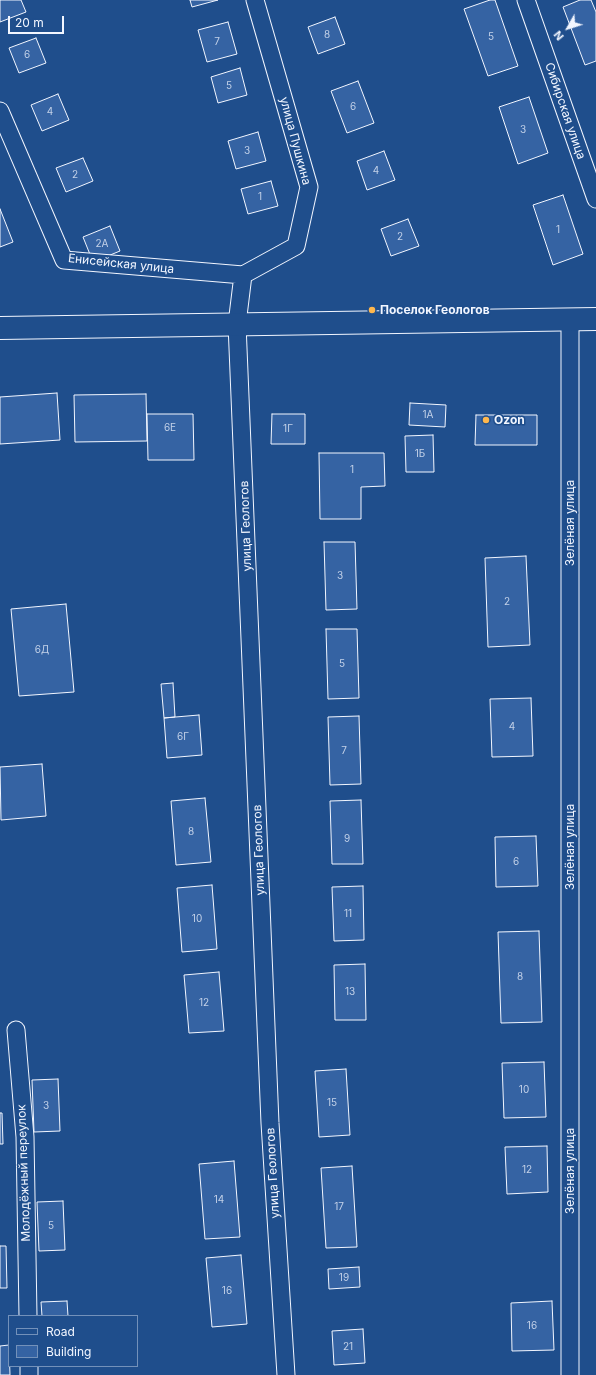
<!DOCTYPE html>
<meta charset="utf-8">
<style>
body{margin:0}
#map{position:relative;width:596px;height:1375px;overflow:hidden;background:#1f4e8c;font-family:Inter,sans-serif}
canvas{display:block}
.legend{position:absolute;left:8px;top:1315px;width:130px;height:52px;box-sizing:border-box;background:#1f4e8c;border:1px solid #7391ba;margin:0;padding:5px 7px;list-style:none;font-size:12px;color:#f2f6ff}
.legend li{display:flex;align-items:center;gap:8px;height:20px}
.legend b{width:20px;border:1px solid #7391ba}
.north{position:absolute;left:548px;top:8px;width:40px;height:40px;-webkit-text-stroke:3px #1f4e8c;paint-order:stroke;rotate:231deg;font-size:11px;font-weight:700;line-height:16px;text-align:center;color:#f2f6ff}
.north::after{content:'';display:block;margin:auto;width:14px;height:18px;background:#f2f6ff;clip-path:polygon(50% 0,100% 100%,50% 72%,0 100%)}
.scale{position:absolute;left:8px;top:16px;width:56px;height:18px;box-sizing:border-box;border:2px solid #f2f6ff;border-top:0;padding-left:5px;font-size:12px;line-height:14px;white-space:nowrap;color:#f2f6ff;-webkit-text-stroke:3px #1f4e8c;paint-order:stroke}
</style>
<div id="map">
<canvas width="596" height="1375"></canvas>
<ul class="legend">
<li><b style="height:5px;background:#1f4e8c"></b>Road</li>
<li><b style="height:11px;background:#3563a3"></b>Building</li>
</ul>
<div class="north">N</div>
<div class="scale">20 m</div>
</div>
<script>
const c = document.querySelector('canvas').getContext('2d');
c.lineJoin = 'round';
function fill(path, color) { c.fillStyle = color; c.fill(path, 'evenodd'); }
const poly = rows => new Path2D(rows.map(r => 'M' + r).join(''));
function trace(path, color, width, dash) { c.strokeStyle = color; c.lineWidth = width; c.lineCap = dash ? 'butt' : 'round'; c.setLineDash(dash || []); c.stroke(path); }
function drawText(font, color, halo, rows, align = 'center') {
  c.font = font + ' Inter,sans-serif'; c.lineWidth = 3; c.setLineDash([]); c.textBaseline = 'middle'; c.strokeStyle = halo; c.fillStyle = color; for (const [text, x, y, turn = 0] of rows) {
    c.save(); c.translate(x, y); c.rotate((+turn || 0) * Math.PI / 180); c.textAlign = isNaN(turn) ? turn : align; if (halo) c.strokeText(text, 0, 0); c.fillText(text, 0, 0); c.restore();
  }
}
const building = poly([
 [0,0,21,0,26,12,0,22,0,0],
 [190,0,218,0,192,7,190,0],
 [490,0,495,0,518,66,488,76,464,9,490,0],
 [580,0,591,0,596,12,596,61,585,65,563,7,580,0],
 [335,17,345,44,318,54,308,27,335,17],
 [228,22,237,54,207,62,198,30,228,22],
 [36,38,46,63,19,73,9,48,36,38],
 [240,68,247,95,218,103,211,77,240,68],
 [358,81,374,123,347,133,331,91,358,81],
 [58,94,69,120,42,131,31,105,58,94],
 [529,97,548,153,518,164,499,107,529,97],
 [258,132,266,161,236,169,228,141,258,132],
 [384,151,395,180,367,190,357,161,384,151],
 [83,158,93,181,66,192,56,168,83,158],
 [271,181,278,206,248,214,241,189,271,181],
 [563,195,583,254,553,265,533,205,563,195],
 [0,209,13,242,0,247,0,209],
 [408,219,419,246,391,256,381,229,408,219],
 [110,226,120,251,93,262,83,237,110,226],
 [57,393,60,440,0,444,0,397,57,393],
 [146,394,147,441,75,442,74,395,146,394],
 [410,403,446,405,445,427,409,425,410,403],
 [147,414,193,414,194,460,148,460,147,414],
 [272,414,305,414,305,444,271,444,272,414],
 [476,415,537,415,537,445,475,445,476,415],
 [433,435,434,472,406,472,405,436,433,435],
 [319,453,384,453,385,486,361,487,361,519,320,519,319,453],
 [324,542,355,542,357,609,326,610,324,542],
 [526,556,530,645,488,647,485,558,526,556],
 [66,604,74,692,19,696,11,609,66,604],
 [326,629,357,629,359,698,328,699,326,629],
 [173,683,175,717,164,718,161,684,173,683],
 [531,698,533,756,492,757,490,699,531,698],
 [199,715,202,755,167,758,164,718,199,715],
 [359,716,361,784,330,785,328,717,359,716],
 [42,764,46,816,1,820,0,767,42,764],
 [205,798,211,862,176,865,171,801,205,798],
 [361,800,363,864,332,864,330,801,361,800],
 [536,836,538,886,496,887,495,837,536,836],
 [212,885,217,949,182,952,177,888,212,885],
 [363,886,364,940,334,941,332,887,363,886],
 [539,931,542,1022,501,1023,498,932,539,931],
 [365,964,366,1020,335,1020,334,965,365,964],
 [219,972,224,1031,189,1033,184,975,219,972],
 [544,1062,546,1117,504,1118,502,1063,544,1062],
 [346,1069,350,1135,319,1137,315,1071,346,1069],
 [58,1079,60,1131,34,1132,32,1080,58,1079],
 [0,1113,2,1113,3,1144,0,1144,0,1113],
 [547,1146,548,1192,507,1194,505,1147,547,1146],
 [234,1161,240,1237,205,1239,199,1164,234,1161],
 [352,1166,357,1247,326,1248,321,1168,352,1166],
 [63,1201,65,1250,39,1251,37,1202,63,1201],
 [0,1246,6,1246,7,1288,0,1288,0,1246],
 [241,1255,247,1324,212,1327,206,1258,241,1255],
 [359,1267,360,1287,329,1289,328,1269,359,1267],
 [67,1301,68,1316,42,1316,41,1302,67,1301],
 [552,1301,554,1350,512,1351,511,1303,552,1301],
 [363,1329,365,1363,334,1365,332,1331,363,1329],
 [9,1345,10,1375,0,1375,0,1346,9,1345]
]);
fill(building, '#3563a3');
trace(building, '#f2f6ff', 1);
const street = poly([
 [255,0,309,187,296,246,243,275,237,324,270,1123,286,1375],
 [526,0,596,199],
 [0,111,64,260,243,275],
 [570,319,570,1375],
 [16,1030,25,1137,28,1316],
 [29,1366,29,1375]
]);
const secondary = poly([
 [0,328,596,319]
]);
trace(street, '#f2f6ff', 19);
trace(secondary, '#f2f6ff', 24);
trace(street, '#1f4e8c', 17);
trace(secondary, '#1f4e8c', 22);
for (const [x, y, r, color] of [
 [372,310,4,"#ffb74d"],
 [486,420,4,"#ffb74d"]
]) { const dot = new Path2D(); dot.arc(x, y, r, 0, 2 * Math.PI); c.fillStyle = color; c.fill(dot); trace(dot, '#1f4e8c', 1.5); }
drawText('10px', '#c3d1e8', null, [
 ["8",327,35],
 ["5",491,37],
 ["7",217,42],
 ["6",27,55],
 ["5",229,86],
 ["6",353,107],
 ["4",50,112],
 ["3",523,130],
 ["3",247,151],
 ["4",376,171],
 ["2",75,175],
 ["1",260,197],
 ["1",558,230],
 ["2",400,237],
 ["2А",102,244],
 ["1А",428,415],
 ["6Е",170,428],
 ["1Г",288,429],
 ["1Б",420,454],
 ["1",352,470],
 ["3",340,576],
 ["2",507,602],
 ["6Д",42,650],
 ["5",342,664],
 ["4",512,727],
 ["6Г",183,737],
 ["7",344,751],
 ["8",191,832],
 ["9",347,839],
 ["6",516,862],
 ["11",348,914],
 ["10",197,919],
 ["8",520,977],
 ["13",350,992],
 ["12",204,1003],
 ["10",524,1090],
 ["15",332,1103],
 ["3",46,1106],
 ["12",527,1170],
 ["14",219,1200],
 ["17",339,1207],
 ["5",51,1226],
 ["19",344,1278],
 ["16",227,1291],
 ["16",532,1326],
 ["21",348,1347]
]);
drawText('12px', '#f2f6ff', '#1f4e8c', [
 ["Сибирская улица",565,111,71],
 ["улица Пушкина",295,141,75],
 ["Енисейская улица",121,264,6],
 ["Зелёная улица",570,523,-90],
 ["улица Геологов",246,526,-92],
 ["Зелёная улица",570,847,-90],
 ["улица Геологов",259,850,-92],
 ["Зелёная улица",570,1171,-90],
 ["Молодёжный переулок",24,1173,-92],
 ["улица Геологов",273,1173,-93]
]);
drawText('bold 12px', '#f2f6ff', '#1f4e8c', [
 ["Поселок Геологов",380,310],
 ["Ozon",494,420]
], 'left');
</script>
